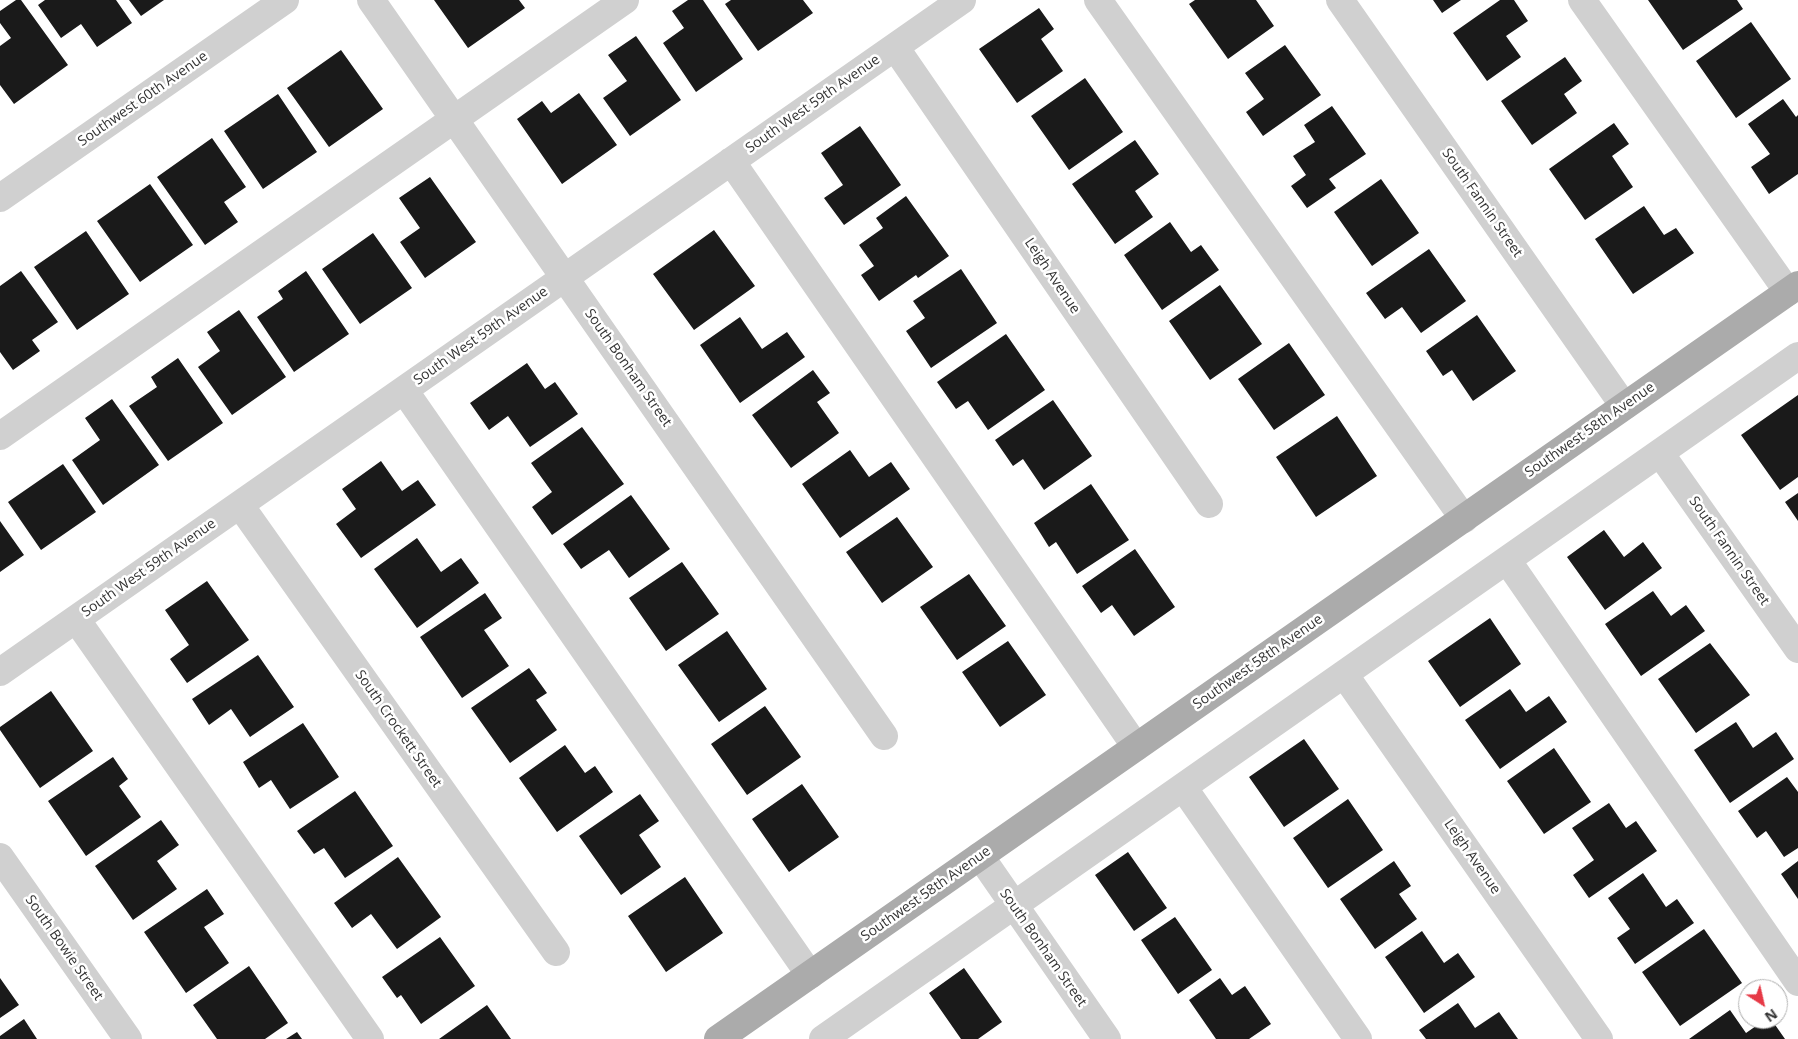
<!DOCTYPE html>
<style>
body{margin:0}
#map{position:relative;width:1798px;height:1039px;overflow:hidden;background:#fff;font-family:"Open Sans",sans-serif}
canvas{display:block}
.north{position:absolute;left:1738px;top:979px;width:50px;height:50px;box-sizing:border-box;background:#fff;border:1px solid #adadad;border-radius:50%;rotate:145deg;font-size:14px;font-weight:700;line-height:20px;text-align:center;color:#333}
.north::after{content:'';display:block;margin:auto;width:18px;height:22px;background:#e63946;clip-path:polygon(50% 0,100% 100%,50% 72%,0 100%)}
</style>
<div id="map">
<canvas width="1798" height="1039"></canvas>
<div class="north">N</div>
</div>
<script>
const c = document.querySelector('canvas').getContext('2d');
c.lineJoin = 'round';
function fill(path, color) { c.fillStyle = color; c.fill(path, 'evenodd'); }
const poly = rows => new Path2D(rows.map(r => 'M' + r).join(''));
function trace(path, color, width, dash) { c.strokeStyle = color; c.lineWidth = width; c.lineCap = dash ? 'butt' : 'round'; c.setLineDash(dash || []); c.stroke(path); }
function drawText(font, color, halo, rows, align = 'center') {
  c.font = font + ' "Open Sans",sans-serif'; c.lineWidth = 5; c.setLineDash([]); c.textBaseline = 'middle'; c.strokeStyle = halo; c.fillStyle = color; for (const [text, x, y, turn = 0] of rows) {
    c.save(); c.translate(x, y); c.rotate((+turn || 0) * Math.PI / 180); c.textAlign = isNaN(turn) ? turn : align; if (halo) c.strokeText(text, 0, 0); c.fillText(text, 0, 0); c.restore();
  }
}
fill(poly([
 [16,0,21,0,68,65,14,104,0,85,0,46,11,38,0,23,0,11],
 [45,0,116,0,132,23,97,47,81,24,61,38,38,5],
 [129,0,164,0,141,16],
 [434,0,519,0,525,8,468,48],
 [688,0,703,0,743,59,696,92,663,43,684,28,672,11],
 [731,0,803,0,813,13,758,51,725,4],
 [1195,0,1256,0,1274,26,1228,59,1189,4],
 [1433,0,1461,0,1442,13],
 [1500,0,1514,0,1528,21,1506,36,1521,57,1487,81,1453,33],
 [1648,0,1737,0,1743,9,1683,50],
 [1039,8,1054,29,1041,39,1063,71,1017,103,979,49],
 [1751,22,1791,79,1736,118,1696,61],
 [636,36,681,100,630,136,603,98,627,81,608,55],
 [1285,45,1321,95,1263,136,1246,112,1264,99,1245,73],
 [341,50,383,109,329,147,287,88],
 [1565,57,1582,81,1564,94,1577,113,1532,145,1501,101],
 [1085,78,1123,132,1069,170,1031,116],
 [579,93,617,145,562,184,517,119,542,101,551,113],
 [278,94,317,152,263,189,224,131],
 [1783,99,1796,117,1798,115,1798,174,1769,194,1751,167,1770,154,1748,124],
 [1332,106,1366,154,1329,179,1336,188,1307,208,1291,186,1306,175,1293,156,1315,142,1304,125],
 [1614,123,1629,144,1612,156,1633,187,1585,220,1549,169],
 [860,126,901,185,844,225,824,198,843,185,821,153],
 [212,138,246,187,224,202,238,222,205,245,157,177],
 [1135,140,1159,174,1135,191,1153,217,1115,244,1072,184],
 [430,177,476,242,425,278,400,242,420,228,399,198],
 [1381,179,1419,233,1372,266,1334,212],
 [150,184,193,245,140,282,97,221],
 [906,196,949,256,918,278,916,275,879,301,861,275,874,266,859,245,883,228,876,218],
 [1644,206,1664,235,1676,228,1694,253,1633,294,1595,239],
 [1170,222,1191,252,1201,245,1219,270,1162,310,1124,255],
 [714,230,755,286,694,330,653,274],
 [86,231,129,294,77,330,34,267],
 [373,233,412,288,360,324,322,269],
 [1429,249,1466,301,1421,333,1402,307,1385,319,1366,293],
 [961,269,997,323,931,368,906,331,925,318,913,301],
 [21,271,58,322,32,340,40,351,13,370,0,352,0,286],
 [306,271,349,334,294,372,257,317,283,299,278,291],
 [1220,285,1262,344,1210,380,1169,321],
 [239,310,286,377,232,415,198,367,220,351,207,332],
 [1477,315,1516,371,1473,401,1452,370,1443,376,1426,351],
 [740,317,762,349,787,332,805,357,740,403,700,345],
 [1006,334,1045,390,988,430,968,401,956,409,937,382],
 [1289,343,1325,395,1274,430,1238,379],
 [178,358,223,423,168,461,129,406,157,387,151,377],
 [527,363,545,389,555,382,578,414,530,447,508,416,489,430,470,403],
 [813,370,830,393,817,402,839,433,791,468,752,415],
 [1798,395,1798,477,1780,490,1741,435],
 [112,399,159,465,103,505,72,460,100,440,85,418],
 [1053,400,1092,456,1044,490,1023,459,1013,466,995,440],
 [1337,416,1377,476,1316,517,1276,457],
 [582,427,624,484,552,535,532,507,552,492,531,463],
 [850,450,869,477,891,462,910,489,840,538,802,484],
 [381,461,402,491,418,480,436,505,361,558,336,524,356,509,342,489],
 [63,464,96,512,41,550,8,502],
 [1091,484,1129,540,1077,574,1056,542,1049,547,1034,523],
 [1798,493,1798,521,1785,502],
 [631,495,670,549,629,578,609,550,581,569,563,544],
 [897,517,933,567,882,603,846,552],
 [0,521,24,555,0,572],
 [1604,530,1624,557,1643,542,1662,568,1605,610,1567,557],
 [417,538,441,572,461,558,479,583,417,628,374,569],
 [1135,549,1175,607,1134,636,1112,605,1101,613,1082,586],
 [682,562,719,614,666,651,629,598],
 [969,574,1006,626,957,660,920,607],
 [207,581,249,640,187,683,170,659,189,645,165,610],
 [1653,591,1671,616,1686,605,1705,631,1641,676,1605,624],
 [485,593,502,618,484,630,509,666,462,698,420,637],
 [1490,618,1521,664,1460,707,1428,661],
 [727,631,767,689,719,722,678,665],
 [1008,641,1046,695,1000,727,962,672],
 [1710,643,1750,695,1696,733,1658,679],
 [258,655,294,707,250,737,231,709,209,725,192,699],
 [529,668,547,693,536,700,557,730,510,763,471,708],
 [1510,689,1526,712,1549,696,1567,722,1500,769,1465,720],
 [51,691,93,751,40,788,0,730,0,727],
 [765,706,801,757,747,795,711,744],
 [1736,722,1753,748,1776,732,1794,759,1730,803,1694,750],
 [303,723,339,777,290,809,271,780,259,788,243,762],
 [1304,739,1339,789,1284,827,1249,777],
 [565,745,585,773,595,766,613,792,557,832,519,778],
 [1554,748,1591,802,1544,834,1507,781],
 [113,757,128,779,119,786,141,817,86,856,48,801],
 [1787,777,1798,792,1798,848,1784,857,1766,831,1757,838,1738,811],
 [802,784,839,837,789,872,752,819],
 [355,791,393,846,345,878,324,848,314,854,297,831],
 [640,794,659,821,639,835,661,867,621,895,579,836],
 [1348,799,1383,850,1328,888,1293,838],
 [1609,803,1626,828,1636,821,1657,851,1589,898,1573,875,1594,860,1572,828],
 [161,820,179,845,157,861,177,889,133,920,95,866],
 [1128,852,1167,908,1134,931,1095,875],
 [398,857,441,917,397,949,371,914,352,928,334,903],
 [1394,861,1411,886,1399,894,1417,919,1375,949,1340,899],
 [1798,861,1798,899,1781,874],
 [1643,873,1666,907,1677,899,1694,923,1635,964,1617,938,1630,929,1608,898],
 [685,877,723,933,666,972,628,916],
 [207,889,224,914,204,927,229,963,186,993,144,932],
 [1175,917,1212,970,1178,994,1141,940],
 [1704,929,1742,983,1680,1026,1642,972],
 [1422,931,1444,963,1458,953,1475,977,1424,1013,1385,957],
 [440,937,475,986,421,1024,401,995,397,998,382,977],
 [249,966,288,1023,265,1039,217,1039,193,1005],
 [964,968,1002,1022,978,1039,961,1039,929,993],
 [0,978,19,1005,0,1018],
 [1220,978,1232,995,1245,986,1271,1024,1249,1039,1216,1039,1189,1000],
 [1458,1003,1475,1028,1499,1012,1518,1039,1426,1039,1419,1030],
 [487,1005,511,1039,439,1039],
 [1730,1010,1746,1033,1766,1019,1771,1019,1785,1039,1689,1039],
 [24,1019,37,1039,0,1039,0,1036],
 [297,1032,302,1039,286,1039]
]), '#1a1a1a');
trace(poly([
 [371,0,884,736],
 [1098,0,1464,519],
 [1340,0,1624,406],
 [1582,0,1788,292],
 [895,47,1209,504],
 [731,161,1136,747],
 [0,198,285,0],
 [404,390,810,975],
 [0,436,625,0],
 [1660,453,1798,649],
 [240,505,556,952],
 [1507,560,1798,982],
 [76,619,370,1039],
 [0,672,962,0],
 [1344,674,1599,1039],
 [1183,787,1358,1039],
 [980,856,1107,1039],
 [0,857,128,1039],
 [823,1039,1798,356]
]), '#d0d0d0', 28);
trace(poly([
 [718,1039,1798,285]
]), '#ababab', 28);
drawText('14px', '#333', '#fff', [
 ["Southwest 60th Avenue",143,99,-35],
 ["South West 59th Avenue",813,104,-35],
 ["South Fannin Street",1482,203,55],
 ["Leigh Avenue",1052,276,56],
 ["South West 59th Avenue",481,336,-35],
 ["South Bonham Street",628,368,55],
 ["Southwest 58th Avenue",1590,430,-35],
 ["South Fannin Street",1729,551,55],
 ["South West 59th Avenue",149,568,-35],
 ["Southwest 58th Avenue",1258,662,-35],
 ["South Crockett Street",398,729,55],
 ["Leigh Avenue",1472,857,55],
 ["Southwest 58th Avenue",926,894,-35],
 ["South Bowie Street",64,948,55],
 ["South Bonham Street",1043,948,55]
]);
</script>
